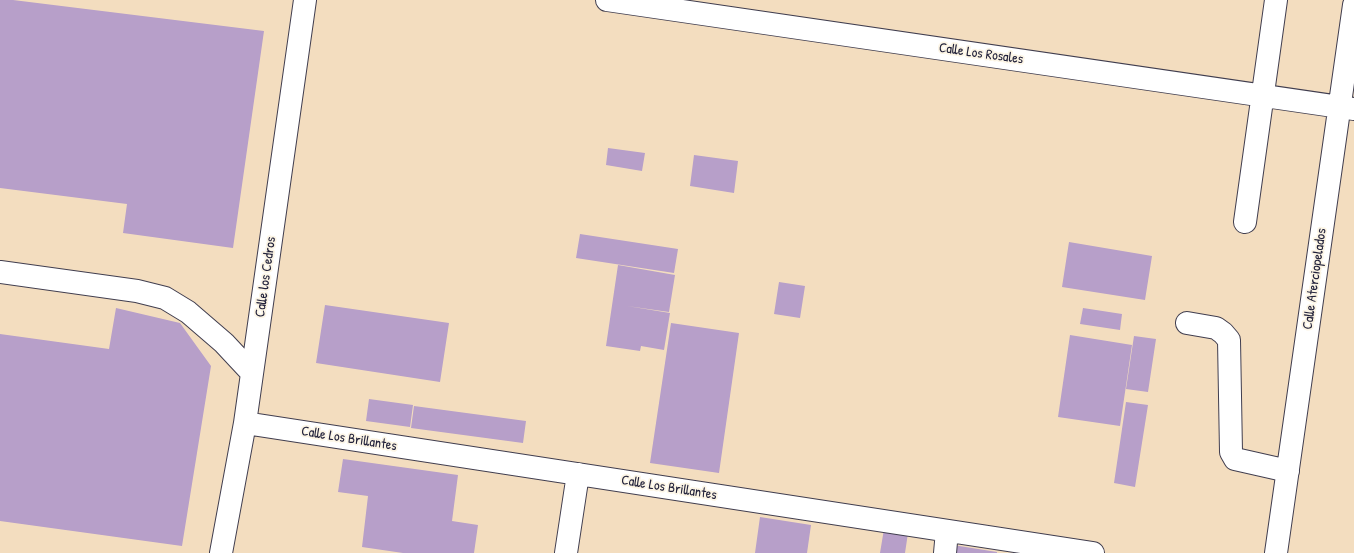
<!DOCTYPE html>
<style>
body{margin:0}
canvas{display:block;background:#f3ddbf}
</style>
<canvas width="1354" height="553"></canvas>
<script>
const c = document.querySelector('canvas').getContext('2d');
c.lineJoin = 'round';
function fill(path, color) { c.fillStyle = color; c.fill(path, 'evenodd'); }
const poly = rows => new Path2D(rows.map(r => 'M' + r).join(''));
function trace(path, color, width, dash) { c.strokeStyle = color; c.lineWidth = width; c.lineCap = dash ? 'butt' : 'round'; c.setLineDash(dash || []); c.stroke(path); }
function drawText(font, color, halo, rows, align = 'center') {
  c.font = font + ' "Patrick Hand",sans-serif'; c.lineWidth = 3.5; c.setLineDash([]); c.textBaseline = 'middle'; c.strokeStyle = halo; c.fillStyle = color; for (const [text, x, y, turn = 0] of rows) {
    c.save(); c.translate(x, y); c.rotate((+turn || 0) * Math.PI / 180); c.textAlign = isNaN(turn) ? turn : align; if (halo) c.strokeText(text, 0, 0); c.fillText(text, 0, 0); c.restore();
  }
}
fill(poly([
 [0,0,13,0,264,31,233,248,123,233,127,204,0,188],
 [608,148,645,153,642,171,606,165],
 [694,155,738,161,734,193,690,186],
 [580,234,678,249,674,273,576,258],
 [1069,242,1152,256,1145,300,1062,287],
 [618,265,675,275,669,312,627,306,670,313,664,350,641,346,640,351,606,346],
 [779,282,805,286,800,318,774,314],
 [325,305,449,323,440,382,316,363],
 [116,308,180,323,211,366,182,546,0,521,0,334,109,349],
 [1083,308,1122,314,1120,330,1080,324],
 [671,323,739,333,719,473,650,463],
 [1070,335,1132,345,1120,426,1058,417],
 [1134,336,1156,339,1148,392,1126,389],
 [369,399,413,405,410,427,366,421],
 [1126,402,1148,405,1135,487,1114,483],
 [414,406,526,421,523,443,411,428],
 [343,459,458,475,452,521,478,525,474,553,403,553,362,547,368,496,338,492],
 [760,517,811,525,807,553,755,553],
 [884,529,908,533,905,553,880,553],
 [953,545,997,552,997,553,952,553]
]), '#b79fc9');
const minor = poly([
 [607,0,1354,109],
 [1245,222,1276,0],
 [0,272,137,291,165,298,188,312,224,343,252,373],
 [1187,323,1216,328,1223,333,1229,340,1231,452,1235,459,1288,471],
 [245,423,1093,553],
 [221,553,245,423,305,0],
 [566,553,578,474],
 [945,553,947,531],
 [1276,553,1354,5]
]);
trace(minor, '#413e4f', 24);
trace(minor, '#fff', 22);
drawText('14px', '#22223b', '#fcf5e5', [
 ["Calle Los Rosales",981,54,8],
 ["Calle los Cedros",266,277,-82],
 ["Calle Aterciopelados",1315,279,-82],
 ["Calle Los Brillantes",349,439,9],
 ["Calle Los Brillantes",669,488,9]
]);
</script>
